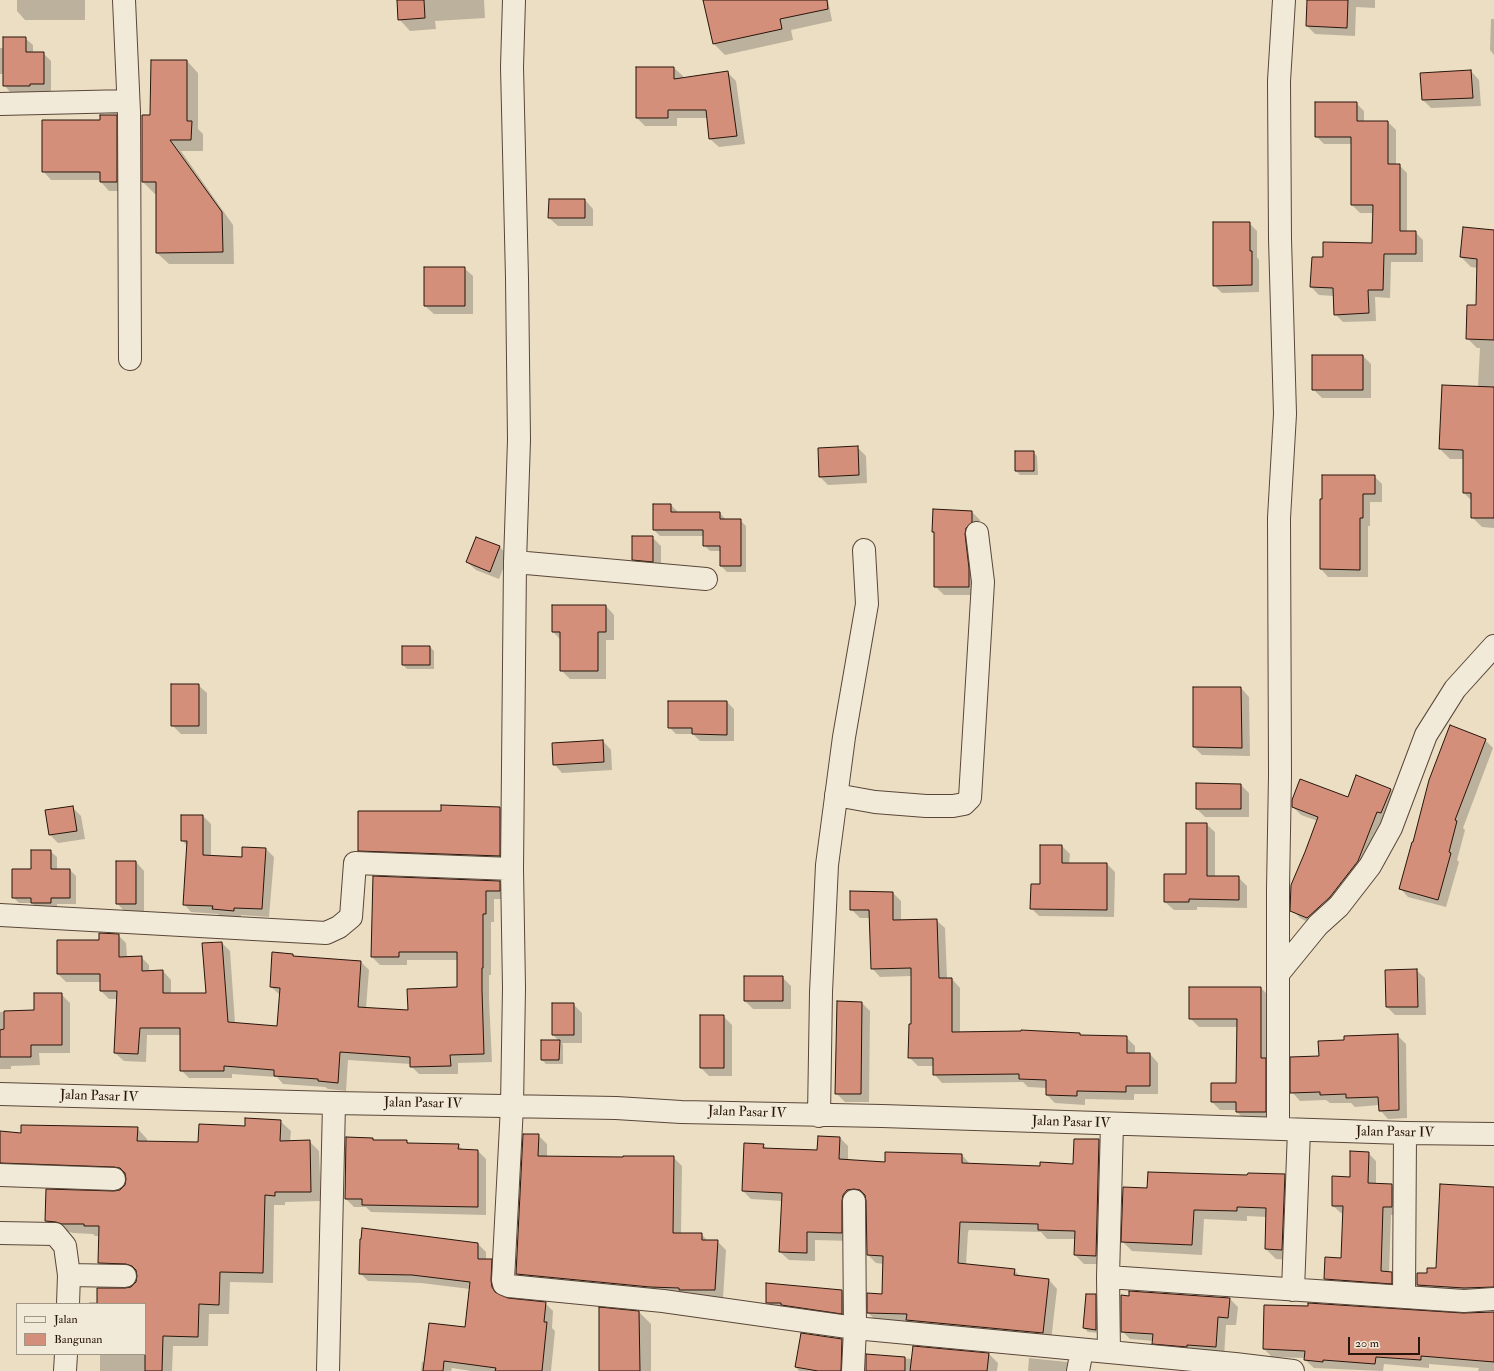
<!DOCTYPE html>
<style>
body{margin:0}
#map{position:relative;width:1494px;height:1371px;overflow:hidden;background:#ebdec3;font-family:"IM FELL Double Pica",serif}
canvas{display:block}
.legend{position:absolute;left:16px;top:1303px;width:130px;height:52px;box-sizing:border-box;background:#f2ead8;border:1px solid #a19586;margin:0;padding:5px 7px;list-style:none;font-size:12px;color:#28150b}
.legend li{display:flex;align-items:center;gap:8px;height:20px}
.legend b{width:20px;border:1px solid #a19586}
.scale{position:absolute;left:1348px;top:1337px;width:72px;height:18px;box-sizing:border-box;border:2px solid #28150b;border-top:0;padding-left:5px;font-size:12px;line-height:14px;white-space:nowrap;color:#28150b;-webkit-text-stroke:3px #f2ead8;paint-order:stroke}
</style>
<div id="map">
<canvas width="1494" height="1371"></canvas>
<ul class="legend">
<li><b style="height:5px;background:#f2ead8"></b>Jalan</li>
<li><b style="height:11px;background:#d48f7a"></b>Bangunan</li>
</ul>
<div class="scale">20 m</div>
</div>
<script>
const c = document.querySelector('canvas').getContext('2d');
c.lineJoin = 'round';
function fill(path, color) { c.fillStyle = color; c.fill(path, 'evenodd'); }
const poly = rows => new Path2D(rows.map(r => 'M' + r).join(''));
function trace(path, color, width, dash) { c.strokeStyle = color; c.lineWidth = width; c.lineCap = dash ? 'butt' : 'round'; c.setLineDash(dash || []); c.stroke(path); }
function drawText(font, color, halo, rows, align = 'center') {
  c.font = font + ' "IM FELL Double Pica",serif'; c.lineWidth = 3.5; c.setLineDash([]); c.textBaseline = 'middle'; c.strokeStyle = halo; c.fillStyle = color; for (const [text, x, y, turn = 0] of rows) {
    c.save(); c.translate(x, y); c.rotate((+turn || 0) * Math.PI / 180); c.textAlign = isNaN(turn) ? turn : align; if (halo) c.strokeText(text, 0, 0); c.fillText(text, 0, 0); c.restore();
  }
}
fill(poly([
 [17,0,85,0,85,20,25,20,17,11],
 [398,0,484,0,485,18,435,21,436,29,410,31,399,19],
 [704,0,828,0,832,21,791,30,793,40,725,55,714,44],
 [1313,0,1375,0,1375,8,1356,7,1355,36,1315,34,1307,26],
 [1491,19,1494,19,1494,55,1490,50],
 [25,38,33,45,33,53,43,53,51,61,51,91,37,91,37,93,11,93,4,85,4,74,0,74,0,48,4,48],
 [187,61,198,73,198,129,203,134,203,151,181,151,233,225,234,264,169,264,157,253,157,194,155,194,143,182,143,116,151,116],
 [674,68,683,76,683,79,728,73,736,81,745,144,719,147,710,139,708,118,677,118,677,126,645,126,637,118],
 [1471,71,1479,80,1481,106,1431,108,1423,100],
 [1356,103,1364,111,1364,122,1388,122,1396,130,1396,165,1399,165,1407,173,1407,232,1415,232,1423,240,1423,262,1391,262,1390,298,1375,297,1376,321,1343,322,1335,314,1334,296,1319,295,1311,287,1313,258,1324,258,1373,244,1374,213,1360,213,1352,205,1352,144,1324,144,1316,136],
 [116,116,125,125,125,191,109,191,101,182,101,180,51,180,43,171,101,121],
 [585,200,593,209,593,226,558,226,549,218],
 [1249,223,1257,231,1257,257,1259,260,1259,292,1222,293,1214,285],
 [1494,231,1494,528,1482,527,1472,517,1472,501,1464,493,1464,459,1450,459,1440,449,1478,387,1480,348,1477,348,1467,338,1477,306,1478,268,1471,267,1461,257],
 [464,268,473,276,473,314,434,314,425,306],
 [1363,356,1371,364,1371,398,1322,398,1313,389],
 [857,447,866,456,867,483,828,485,820,477],
 [1033,452,1037,456,1038,475,1020,475,1016,471],
 [1374,476,1382,484,1382,502,1370,502,1370,526,1368,526,1368,577,1328,577,1321,569,1321,500],
 [654,505,671,505,677,511,677,513,720,513,726,520,740,520,746,526,746,572,727,572,721,566,721,551,710,551,704,545,704,536,660,536,654,530],
 [972,512,980,520,977,595,944,595,935,586,935,534,933,532],
 [652,537,661,546,661,570,641,568,633,559],
 [477,538,500,547,508,556,499,579,476,570,467,562],
 [606,606,614,615,614,640,606,640,606,679,570,679,561,670,561,640,553,632],
 [430,647,434,651,434,669,407,669,403,665],
 [198,685,207,693,207,734,181,734,172,725],
 [1241,688,1249,697,1250,756,1202,755,1194,747],
 [727,702,734,709,734,741,700,741,693,734,676,734,669,727],
 [1485,740,1493,748,1463,828,1465,830,1457,860,1459,862,1446,907,1408,897,1400,888],
 [603,741,611,750,612,770,562,773,554,764],
 [1241,785,1249,793,1249,817,1205,817,1197,809],
 [1390,789,1398,797,1366,869,1316,926,1300,918,1292,910,1318,821,1301,815,1293,807,1349,798],
 [72,807,81,816,85,839,58,843,50,835],
 [500,808,508,816,507,863,367,858,359,850,442,812],
 [203,816,211,824,211,856,243,858,266,849,274,857,269,917,241,915,241,918,221,917,218,914,191,912,184,904,187,846,182,840],
 [1206,824,1215,832,1215,877,1238,877,1247,886,1247,908,1197,907,1197,910,1174,910,1165,902,1187,876],
 [1062,846,1070,854,1069,864,1107,864,1115,872,1114,917,1039,916,1031,908,1041,885],
 [50,851,57,857,57,870,70,870,76,876,76,904,57,904,57,909,38,909,32,903,19,903,13,897,32,870],
 [136,862,144,871,144,912,125,912,117,903],
 [499,882,507,890,508,899,494,899,494,922,491,922,491,975,489,975,489,999,492,1062,458,1063,458,1074,419,1074,411,1066,411,1064,348,1060,346,1091,328,1089,325,1087,283,1084,277,1077,232,1074,232,1078,189,1078,181,1070,181,1035,147,1035,146,1062,124,1061,115,1053,118,999,109,999,101,991,101,982,66,982,58,974,100,941,118,935,126,943,127,957,141,957,149,965,149,972,163,971,171,980,171,994,207,994,222,943,230,951,235,1023,278,1027,280,995,271,987,293,955,295,957,361,962,369,970,366,1008,409,1011,458,988,458,960,407,960,407,965,380,965,372,957],
 [893,893,901,901,901,921,936,920,945,928,947,979,952,979,960,988,960,1033,1079,1034,1082,1036,1126,1037,1135,1046,1135,1054,1150,1054,1158,1063,1158,1094,1134,1094,1134,1100,1085,1099,1085,1105,1055,1103,1047,1095,1047,1088,1028,1087,1023,1082,942,1083,934,1074,934,1066,918,1066,909,1057,912,1025,912,976,880,977,872,968,871,918,860,918,851,909],
 [1416,970,1425,978,1426,1015,1395,1015,1387,1007],
 [782,977,791,986,791,1009,753,1009,745,1001],
 [1190,988,1261,988,1269,996,1273,1120,1245,1120,1237,1112,1237,1110,1220,1110,1212,1102,1237,1084,1238,1027,1199,1027,1190,1018],
 [61,994,70,1003,70,1053,39,1053,40,1065,11,1066,11,1069,0,1069,0,1012,35,1011],
 [862,1003,870,1011,869,1102,845,1102,836,1093],
 [573,1004,582,1013,582,1043,562,1043,563,1045,563,1064,546,1064,542,1060,559,1041,553,1035],
 [723,1016,732,1025,732,1076,709,1076,701,1068],
 [1397,1035,1406,1044,1407,1118,1388,1119,1380,1110,1379,1105,1355,1107,1351,1103,1330,1103,1326,1100,1300,1101,1292,1092,1345,1041],
 [280,1121,291,1131,290,1141,309,1141,319,1151,321,1201,285,1202,285,1205,274,1205,273,1283,230,1282,229,1314,209,1314,208,1346,173,1346,172,1371,100,1371,100,1354,145,1354,145,1304,89,1304,89,1302,98,1302,132,1288,137,1283,138,1274,109,1273,99,1263,99,1236,95,1236,93,1234,73,1233,66,1231,56,1231,46,1221,121,1191,125,1186,127,1177,11,1172,0,1178,0,1132,22,1134,137,1128,147,1139,147,1142,199,1143,246,1127],
 [538,1135,547,1144,547,1157,673,1157,682,1166,681,1234,701,1234,708,1241,717,1241,726,1250,723,1298,689,1298,526,1282,517,1274],
 [840,1138,848,1146,848,1161,886,1163,962,1155,970,1164,1040,1167,1074,1165,1099,1140,1107,1149,1104,1264,1084,1264,1075,1255,1076,1239,1047,1239,1041,1232,969,1230,968,1232,966,1265,1014,1270,1021,1277,1049,1280,1057,1289,1051,1341,916,1328,909,1322,877,1321,868,1313,883,1295,884,1264,876,1263,868,1255,867,1197,863,1197,850,1241,815,1240,815,1261,789,1260,780,1252,782,1201,751,1199,743,1191,763,1145,767,1149,818,1151],
 [373,1139,374,1141,406,1141,409,1144,458,1145,463,1150,478,1151,486,1159,486,1215,371,1212,366,1207,354,1207,346,1199],
 [1368,1153,1376,1161,1376,1184,1392,1185,1400,1193,1400,1215,1391,1215,1389,1273,1391,1273,1399,1281,1399,1291,1333,1287,1325,1279,1342,1259,1344,1214,1341,1213,1333,1206],
 [1284,1175,1294,1185,1292,1260,1276,1259,1266,1249,1267,1217,1247,1216,1247,1221,1204,1219,1202,1255,1132,1251,1122,1241,1248,1176],
 [1494,1188,1494,1295,1426,1293,1418,1285,1428,1274,1437,1269],
 [478,1244,486,1252,486,1260,491,1260,499,1268,498,1288,500,1296,507,1299,545,1303,553,1311,552,1328,555,1331,551,1371,471,1371,452,1368,451,1371,421,1371,422,1362,425,1362,466,1329,470,1289,421,1283,368,1281,360,1273],
 [842,1291,855,1304,855,1326,780,1315,767,1302],
 [1095,1295,1099,1299,1100,1333,1088,1332,1084,1328],
 [1230,1299,1238,1307,1236,1325,1226,1325,1224,1357,1161,1351,1153,1343,1153,1341,1130,1339,1122,1331],
 [639,1312,651,1324,651,1371,600,1371],
 [1494,1312,1494,1371,1478,1371,1479,1368,1429,1364,1429,1368,1384,1364,1383,1371,1314,1368,1305,1360,1305,1358,1272,1357,1264,1349,1463,1314],
 [842,1340,851,1349,850,1371,799,1371,796,1367],
 [989,1354,998,1363,997,1371,867,1371,867,1355,913,1359],
 [1029,1358,1067,1362,1075,1371,1028,1371]
]), '#0003');
const building = poly([
 [397,0,424,0,425,18,398,20,397,0],
 [703,0,827,0,828,9,780,19,782,29,713,44,703,0],
 [1307,0,1348,0,1347,28,1306,26,1307,0],
 [3,37,26,37,26,52,44,52,44,84,30,84,30,86,3,86,3,37],
 [151,60,187,60,187,121,192,121,191,140,170,140,222,212,223,252,156,253,156,182,142,182,142,115,150,115,151,60],
 [636,67,674,67,674,79,728,71,737,136,709,139,706,110,668,110,668,118,636,118,636,67],
 [1471,70,1473,98,1422,100,1420,73,1471,70],
 [1315,102,1357,102,1357,121,1388,121,1388,164,1400,164,1400,231,1416,231,1416,254,1384,254,1383,290,1368,290,1369,313,1334,315,1333,288,1310,287,1312,257,1323,257,1323,242,1372,243,1373,205,1351,205,1351,137,1315,137,1315,102],
 [100,115,117,115,117,182,100,182,100,172,42,172,42,120,100,120,100,115],
 [549,199,585,199,585,218,548,218,549,199],
 [1213,222,1250,222,1250,251,1252,251,1252,285,1213,286,1213,222],
 [1463,227,1494,230,1494,340,1466,339,1467,305,1476,305,1477,259,1460,257,1463,227],
 [424,267,465,267,465,306,424,306,424,267],
 [1312,355,1363,355,1363,390,1312,390,1312,355],
 [1442,385,1494,387,1494,518,1471,518,1471,493,1463,493,1463,450,1439,449,1442,385],
 [858,446,859,475,819,477,818,448,858,446],
 [1015,451,1034,451,1034,471,1015,471,1015,451],
 [1322,475,1375,475,1375,494,1363,494,1363,518,1360,518,1360,570,1320,569,1320,499,1322,499,1322,475],
 [653,504,671,504,671,512,720,512,720,519,741,519,741,566,720,566,720,546,703,546,703,530,653,530,653,504],
 [933,509,972,511,972,522,966,528,965,534,969,568,969,587,934,587,934,532,932,532,933,509],
 [632,536,653,536,653,562,632,560,632,536],
 [476,537,500,546,490,572,466,562,476,537],
 [552,605,606,605,606,632,598,632,598,671,560,671,560,632,552,632,552,605],
 [402,646,430,646,430,665,402,665,402,646],
 [171,684,199,684,199,726,171,726,171,684],
 [1193,687,1241,687,1242,748,1193,747,1193,687],
 [668,701,727,701,727,735,692,734,692,728,668,728,668,701],
 [1450,725,1486,739,1455,820,1457,821,1449,852,1451,853,1438,900,1399,889,1412,842,1413,842,1429,780,1450,725],
 [603,740,604,762,553,765,552,743,603,740],
 [1356,775,1391,789,1381,813,1377,812,1358,861,1330,897,1307,918,1290,911,1291,885,1305,852,1318,817,1292,807,1292,800,1300,779,1348,797,1356,775],
 [1196,783,1241,784,1241,809,1196,809,1196,783],
 [441,805,500,807,500,856,358,851,358,811,441,811,441,805],
 [73,806,77,831,49,835,45,810,73,806],
 [181,815,203,815,203,855,242,857,242,847,266,848,262,909,234,908,234,911,212,909,213,906,183,905,187,841,181,841,181,815],
 [1186,823,1207,823,1207,876,1239,876,1239,900,1189,899,1189,902,1164,902,1164,874,1186,874,1186,823],
 [1040,845,1062,845,1062,863,1107,863,1107,910,1030,909,1031,884,1040,884,1040,845],
 [31,850,51,850,51,869,70,869,70,898,51,898,51,903,31,903,31,898,12,898,12,869,31,869,31,850],
 [116,861,136,861,136,904,116,904,116,861],
 [373,876,500,881,500,891,486,891,486,914,483,914,483,968,482,968,482,990,484,1054,450,1055,451,1066,410,1067,410,1057,340,1052,338,1083,318,1081,318,1079,274,1076,274,1070,224,1066,224,1071,180,1071,180,1028,140,1028,138,1054,114,1053,117,991,100,991,100,974,57,974,57,940,99,940,99,933,119,934,119,957,142,956,142,971,163,970,163,993,206,993,202,943,222,942,228,1022,277,1026,280,988,270,987,272,952,293,954,293,956,361,961,358,1007,408,1010,407,989,457,987,457,952,399,952,399,957,371,957,373,876],
 [850,891,893,892,893,920,937,919,939,978,952,978,952,1032,1021,1031,1021,1030,1080,1033,1080,1035,1127,1036,1127,1053,1150,1053,1150,1086,1126,1086,1126,1092,1077,1091,1077,1096,1046,1095,1046,1080,1019,1079,1019,1074,933,1075,933,1058,908,1058,909,1024,911,1024,911,968,871,969,869,910,850,910,850,891],
 [1417,969,1418,1007,1386,1007,1385,970,1417,969],
 [744,976,783,976,783,1001,744,1001,744,976],
 [1189,987,1261,987,1261,1058,1266,1058,1266,1112,1236,1112,1236,1102,1211,1102,1211,1083,1236,1083,1237,1019,1189,1019,1189,987],
 [34,993,62,993,62,1045,31,1045,31,1057,0,1057,0,1030,4,1029,4,1011,34,1010,34,993],
 [837,1001,862,1002,861,1094,835,1094,837,1001],
 [552,1003,574,1003,574,1035,552,1035,552,1003],
 [700,1015,724,1015,724,1068,700,1068,700,1015],
 [1398,1034,1399,1110,1379,1111,1378,1097,1346,1098,1346,1094,1320,1095,1320,1092,1290,1093,1290,1057,1319,1056,1318,1041,1344,1040,1344,1036,1398,1034],
 [541,1040,560,1040,559,1060,541,1060,541,1040],
 [245,1118,281,1120,280,1141,310,1140,311,1192,275,1192,275,1196,265,1195,263,1273,220,1272,219,1305,199,1304,198,1337,163,1336,162,1371,145,1371,145,1304,97,1304,97,1288,125,1288,131,1287,136,1282,137,1276,136,1270,132,1266,126,1264,98,1263,99,1226,84,1226,84,1224,62,1224,56,1222,45,1221,46,1189,114,1191,120,1190,125,1185,126,1179,125,1173,120,1168,114,1167,0,1163,0,1131,21,1133,21,1125,138,1127,137,1141,198,1142,199,1124,245,1126,245,1118],
 [523,1134,539,1134,538,1156,623,1157,623,1156,674,1156,673,1233,702,1233,702,1240,718,1240,715,1290,679,1290,679,1288,650,1287,516,1274,523,1134],
 [818,1136,840,1137,839,1159,885,1162,885,1152,962,1154,962,1163,1040,1166,1040,1162,1073,1164,1074,1139,1099,1139,1096,1256,1074,1255,1075,1231,1038,1230,1038,1224,960,1222,958,1263,1015,1269,1014,1275,1049,1279,1043,1333,906,1320,907,1314,867,1313,867,1293,882,1294,883,1256,867,1255,866,1201,865,1195,860,1190,854,1189,847,1190,843,1195,842,1201,842,1233,807,1232,807,1253,779,1252,782,1193,742,1191,744,1143,764,1144,763,1148,817,1150,818,1136],
 [346,1137,373,1138,373,1140,407,1140,407,1143,459,1144,458,1149,478,1150,478,1207,362,1205,362,1199,345,1199,346,1137],
 [1350,1151,1369,1152,1368,1183,1392,1184,1392,1207,1383,1207,1381,1271,1392,1272,1392,1284,1324,1279,1325,1257,1341,1258,1343,1206,1332,1206,1332,1176,1350,1177,1350,1151],
 [1148,1172,1247,1175,1248,1173,1285,1174,1282,1250,1265,1249,1266,1208,1237,1207,1237,1211,1194,1210,1192,1245,1121,1242,1123,1187,1147,1188,1148,1172],
 [1440,1184,1494,1187,1494,1287,1464,1288,1417,1285,1417,1273,1427,1273,1427,1268,1436,1268,1440,1184],
 [362,1228,478,1243,478,1259,492,1259,491,1280,492,1287,495,1292,508,1298,546,1302,544,1322,547,1322,542,1371,495,1371,496,1368,444,1361,443,1371,423,1371,429,1323,465,1327,470,1282,412,1275,359,1274,360,1239,361,1239,362,1228],
 [766,1283,842,1290,842,1314,781,1305,781,1303,766,1303,766,1283],
 [1129,1291,1230,1298,1228,1318,1218,1317,1216,1347,1187,1345,1187,1347,1152,1344,1153,1334,1121,1332,1121,1295,1129,1296,1129,1291],
 [1086,1294,1096,1294,1096,1330,1083,1328,1086,1294],
 [1308,1303,1463,1313,1494,1312,1494,1362,1421,1356,1421,1360,1376,1357,1375,1364,1323,1360,1323,1362,1304,1360,1305,1351,1263,1349,1264,1305,1308,1306,1308,1303],
 [599,1307,639,1311,640,1371,599,1371,599,1307],
 [801,1333,842,1339,841,1371,818,1371,795,1367,801,1333],
 [913,1346,989,1353,987,1371,910,1371,913,1346],
 [866,1354,905,1357,905,1371,866,1371,866,1354]
]);
fill(building, '#d48f7a');
trace(building, '#28150b', 1);
const minor = poly([
 [124,0,129,112,130,359],
 [514,0,512,67,517,278,519,440,515,562,706,579],
 [0,104,128,101],
 [515,562,512,869,514,988,512,1106,503,1280,504,1284,509,1286,663,1301,855,1328,1109,1352],
 [836,795,875,802,926,806,953,806,964,804,970,798,983,582,977,533],
 [0,915,326,933,339,927,351,917,355,863,512,869],
 [1278,974,1318,925,1339,906,1370,866,1391,828,1426,735,1455,689,1494,646],
 [0,1094,334,1103,616,1108,681,1112,882,1116,1405,1133,1494,1134],
 [819,1116,821,992,827,865,844,737,867,604,864,550],
 [1112,1124,1108,1277,1109,1352,1235,1364,1293,1371],
 [1278,1129,1278,889,1280,775,1279,518,1285,414,1280,239,1279,81,1284,0],
 [0,1175,114,1179],
 [0,1233,55,1234,65,1246,69,1275,68,1304],
 [69,1275,125,1276],
 [1108,1277,1464,1301,1494,1299],
 [1293,1290,1299,1130],
 [1404,1297,1405,1133],
 [65,1371,66,1354],
 [328,1371,334,1103],
 [853,1371,855,1328,854,1201],
 [1078,1371,1082,1350]
]);
trace(minor, '#594739', 24);
trace(minor, '#f2ead8', 22);
drawText('14px', '#28150b', '#f2ead8', [
 ["Jalan Pasar IV",99,1097,2],
 ["Jalan Pasar IV",423,1104,1],
 ["Jalan Pasar IV",747,1113,2],
 ["Jalan Pasar IV",1071,1123,2],
 ["Jalan Pasar IV",1395,1133,1]
]);
</script>
